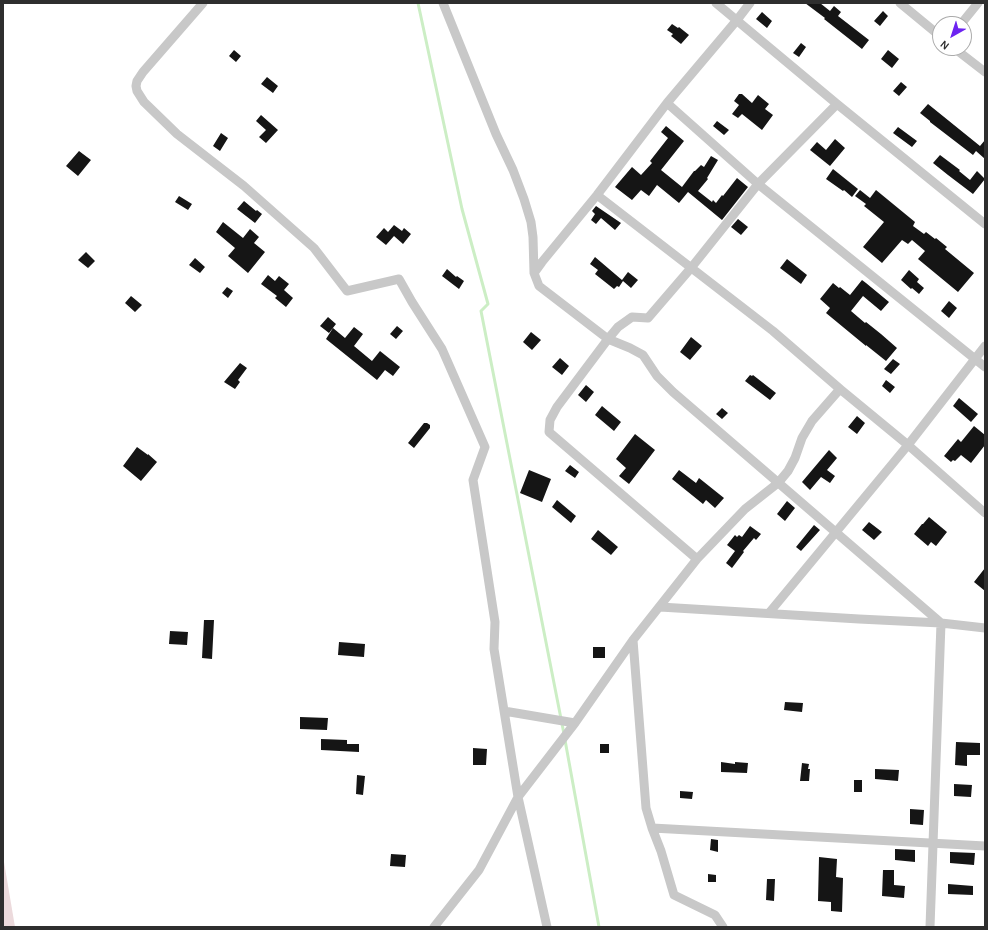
<!DOCTYPE html>
<style>
body{margin:0}
#map{position:relative;width:988px;height:930px;overflow:hidden;background:#fff;font-family:Karla,sans-serif}
canvas{display:block}
.frame{position:absolute;inset:0;border:4px solid #2e2e2e;pointer-events:none}
.north{position:absolute;left:932px;top:16px;width:40px;height:40px;box-sizing:border-box;background:#fff;border:1px solid #ababab;border-radius:50%;rotate:219deg;font-size:11px;font-weight:700;line-height:16px;text-align:center;color:#2e2e2e}
.north::after{content:'';display:block;margin:auto;width:14px;height:18px;background:#6d23f1;clip-path:polygon(50% 0,100% 100%,50% 72%,0 100%)}
</style>
<div id="map">
<canvas width="988" height="930"></canvas>
<div class="frame"></div>
<div class="north">N</div>
</div>
<script>
const c = document.querySelector('canvas').getContext('2d');
c.lineJoin = 'round';
function fill(path, color) { c.fillStyle = color; c.fill(path, 'evenodd'); }
const poly = rows => new Path2D(rows.map(r => 'M' + r).join(''));
function trace(path, color, width, dash) { c.strokeStyle = color; c.lineWidth = width; c.lineCap = dash ? 'butt' : 'round'; c.setLineDash(dash || []); c.stroke(path); }
fill(poly([
 [3,856,15,927,3,927]
]), '#ecdadc');
trace(poly([
 [418,3,462,209,488,304,481,311,564,734],
 [565,740,599,927]
]), '#cceec5', 3);
fill(poly([
 [805,3,820,3,830,11,834,6,841,12,838,16,869,40,862,49,824,19,825,18],
 [883,11,888,16,880,26,874,21],
 [762,12,772,21,767,28,756,19],
 [672,24,678,28,679,27,689,35,681,44,671,36,673,34,667,30],
 [801,43,806,47,799,57,793,53],
 [234,50,241,56,236,62,229,56],
 [888,50,899,59,892,68,881,59],
 [267,77,278,86,273,93,261,84],
 [901,82,907,87,899,96,893,91],
 [739,94,742,94,752,103,758,95,769,104,765,109,773,115,762,130,742,114,738,118,732,114,739,105,734,101],
 [928,104,980,146,985,140,985,159,976,151,973,155,930,122,930,121,920,113],
 [261,115,278,130,266,143,259,137,266,130,256,121],
 [717,121,729,130,724,135,713,126],
 [666,126,684,141,661,170,682,187,694,171,695,171,701,165,704,167,711,156,718,160,707,178,708,179,698,191,712,202,713,200,716,203,722,195,723,196,737,178,748,187,722,220,688,192,679,203,657,185,649,196,641,190,632,200,615,187,632,167,641,175,652,163,650,161,668,138,661,132],
 [898,127,917,141,912,147,893,133],
 [221,133,228,138,220,151,213,146],
 [835,139,845,148,830,166,810,150,817,142,826,150],
 [79,151,91,160,78,176,66,166],
 [940,155,960,170,959,171,970,180,977,171,985,179,973,194,948,175,933,163],
 [833,169,858,189,852,197,844,190,843,191,826,179],
 [860,190,870,198,876,190,915,222,913,226,924,234,926,232,935,239,936,238,947,247,945,249,974,273,958,292,918,259,925,251,912,240,908,244,902,240,882,263,863,247,884,222,864,206,866,204,855,196],
 [179,196,192,204,188,210,175,202],
 [244,201,256,211,257,210,262,214,255,223,237,209],
 [596,206,621,223,615,230,601,218,596,224,591,220,595,214,592,211],
 [738,219,748,227,741,235,731,227],
 [223,222,243,238,250,229,259,237,254,243,265,252,248,273,228,256,235,248,216,232],
 [394,225,402,231,404,228,411,234,403,244,394,236,386,245,376,237,384,228,388,232],
 [86,252,95,261,88,268,78,260],
 [595,257,622,280,628,272,638,280,631,288,623,281,619,287,617,286,614,289,595,274,598,270,590,264],
 [195,258,205,267,200,273,189,265],
 [787,259,807,275,801,284,780,268],
 [447,269,456,277,457,276,464,281,459,289,442,276],
 [909,270,919,279,917,282,924,288,919,294,912,288,911,289,901,280],
 [268,275,275,281,279,276,289,284,284,290,293,298,286,307,275,298,277,296,261,284],
 [862,280,866,283,889,302,881,311,863,296,851,311,865,323,866,322,881,334,897,348,886,361,866,345,866,346,826,313,830,308,820,299,833,283,839,288,840,287,850,295],
 [227,287,233,291,228,298,222,293],
 [131,296,142,305,135,312,125,303],
 [949,301,957,308,949,318,941,311],
 [328,317,336,324,329,333,320,326],
 [397,326,403,331,396,339,390,334],
 [354,327,363,334,354,346,372,361,380,351,400,367,393,376,385,370,377,380,326,339,333,328,345,338],
 [531,332,541,340,532,350,523,342],
 [691,337,702,346,690,360,680,352],
 [560,358,569,366,562,375,552,367],
 [893,359,900,364,891,374,884,369],
 [240,363,247,368,238,380,240,382,235,389,224,382],
 [750,375,752,376,753,375,776,393,770,400,745,381],
 [886,380,895,387,890,393,882,386],
 [586,385,594,392,586,402,578,395],
 [959,398,978,414,971,422,953,406],
 [602,406,621,422,614,431,595,415],
 [722,408,728,413,722,419,716,414],
 [857,416,865,423,857,434,848,427],
 [424,423,427,423,430,425,430,428,414,448,408,443],
 [974,426,985,435,985,445,971,463,961,455,955,461,953,460,951,462,944,456,958,439,961,442],
 [635,434,655,450,629,484,619,476,626,468,616,459],
 [137,447,148,455,148,454,157,462,141,481,123,466],
 [829,450,837,458,827,470,835,476,830,483,821,477,810,490,802,482],
 [570,465,579,472,575,478,565,471],
 [529,470,551,479,542,502,520,493],
 [679,470,696,483,699,478,724,498,715,508,706,500,703,504,672,479],
 [557,500,576,516,571,523,552,507],
 [787,501,795,508,785,521,777,514],
 [929,517,947,532,936,546,931,542,928,546,914,534,922,524,923,524],
 [869,522,882,532,874,540,862,530],
 [814,525,820,530,801,551,796,547],
 [750,526,761,534,756,540,754,538,743,551,744,552,732,568,726,563,735,551,727,545,735,535,737,537,739,535,742,537],
 [598,530,618,547,611,555,591,539],
 [985,568,985,591,974,582],
 [204,620,214,620,212,659,202,658],
 [170,631,188,632,187,645,169,644],
 [339,642,365,644,364,657,338,655],
 [593,647,605,647,605,658,593,658],
 [785,702,803,703,802,712,784,710],
 [300,717,328,718,327,730,300,729],
 [321,739,347,740,347,744,359,744,359,752,321,750],
 [956,742,980,743,980,755,967,755,967,766,955,765],
 [600,744,609,744,609,753,600,753],
 [473,748,487,749,486,765,473,765],
 [721,762,735,764,735,762,748,763,747,773,721,772],
 [802,763,809,764,808,769,810,769,809,781,800,781],
 [875,769,899,770,898,781,875,779],
 [357,775,365,776,363,795,356,794],
 [854,780,862,780,862,792,854,792],
 [954,784,972,785,971,797,954,796],
 [680,791,693,792,692,799,680,798],
 [910,809,924,810,923,825,910,824],
 [711,839,718,840,718,852,710,850],
 [895,849,915,850,915,862,895,860],
 [950,852,975,853,974,865,950,863],
 [391,854,406,855,405,867,390,866],
 [819,857,837,859,836,877,843,878,842,912,831,911,831,902,818,901],
 [883,870,894,870,894,885,905,886,904,898,882,896],
 [708,874,716,875,716,882,708,882],
 [767,879,775,879,774,901,766,900],
 [948,884,973,886,973,895,948,894]
]), '#151515');
trace(poly([
 [203,3,143,72,137,81,136,86,137,91,144,102,177,134,244,186,314,248,347,291,399,279,412,302,442,349,485,447,473,480,495,622,494,649,518,797,547,927],
 [443,3,496,134,513,170,524,199,531,222,533,237,534,273],
 [716,3,837,104,985,224],
 [750,3,737,20,667,103,597,195,542,262,534,273,539,286,608,339,630,348,643,355,657,376,673,392,941,623,930,927],
 [900,3,940,36],
 [961,24,978,3],
 [954,48,985,72],
 [667,103,758,184,985,367],
 [597,195,773,331,840,389,908,445,985,513],
 [697,559,549,432,550,420,557,407,608,339,618,327,632,317,648,318,691,268,758,184,837,104],
 [660,607,859,619,941,623,985,628],
 [769,613,908,445,985,346],
 [633,640,646,808,652,828,661,851,674,895,715,915,723,927],
 [504,711,575,723],
 [652,828,985,846],
 [434,927,479,870,518,797,575,723,633,640,697,559,745,509,778,483,788,471,795,458,802,438,812,421,840,389]
]), '#c8c8c8', 9);
</script>
